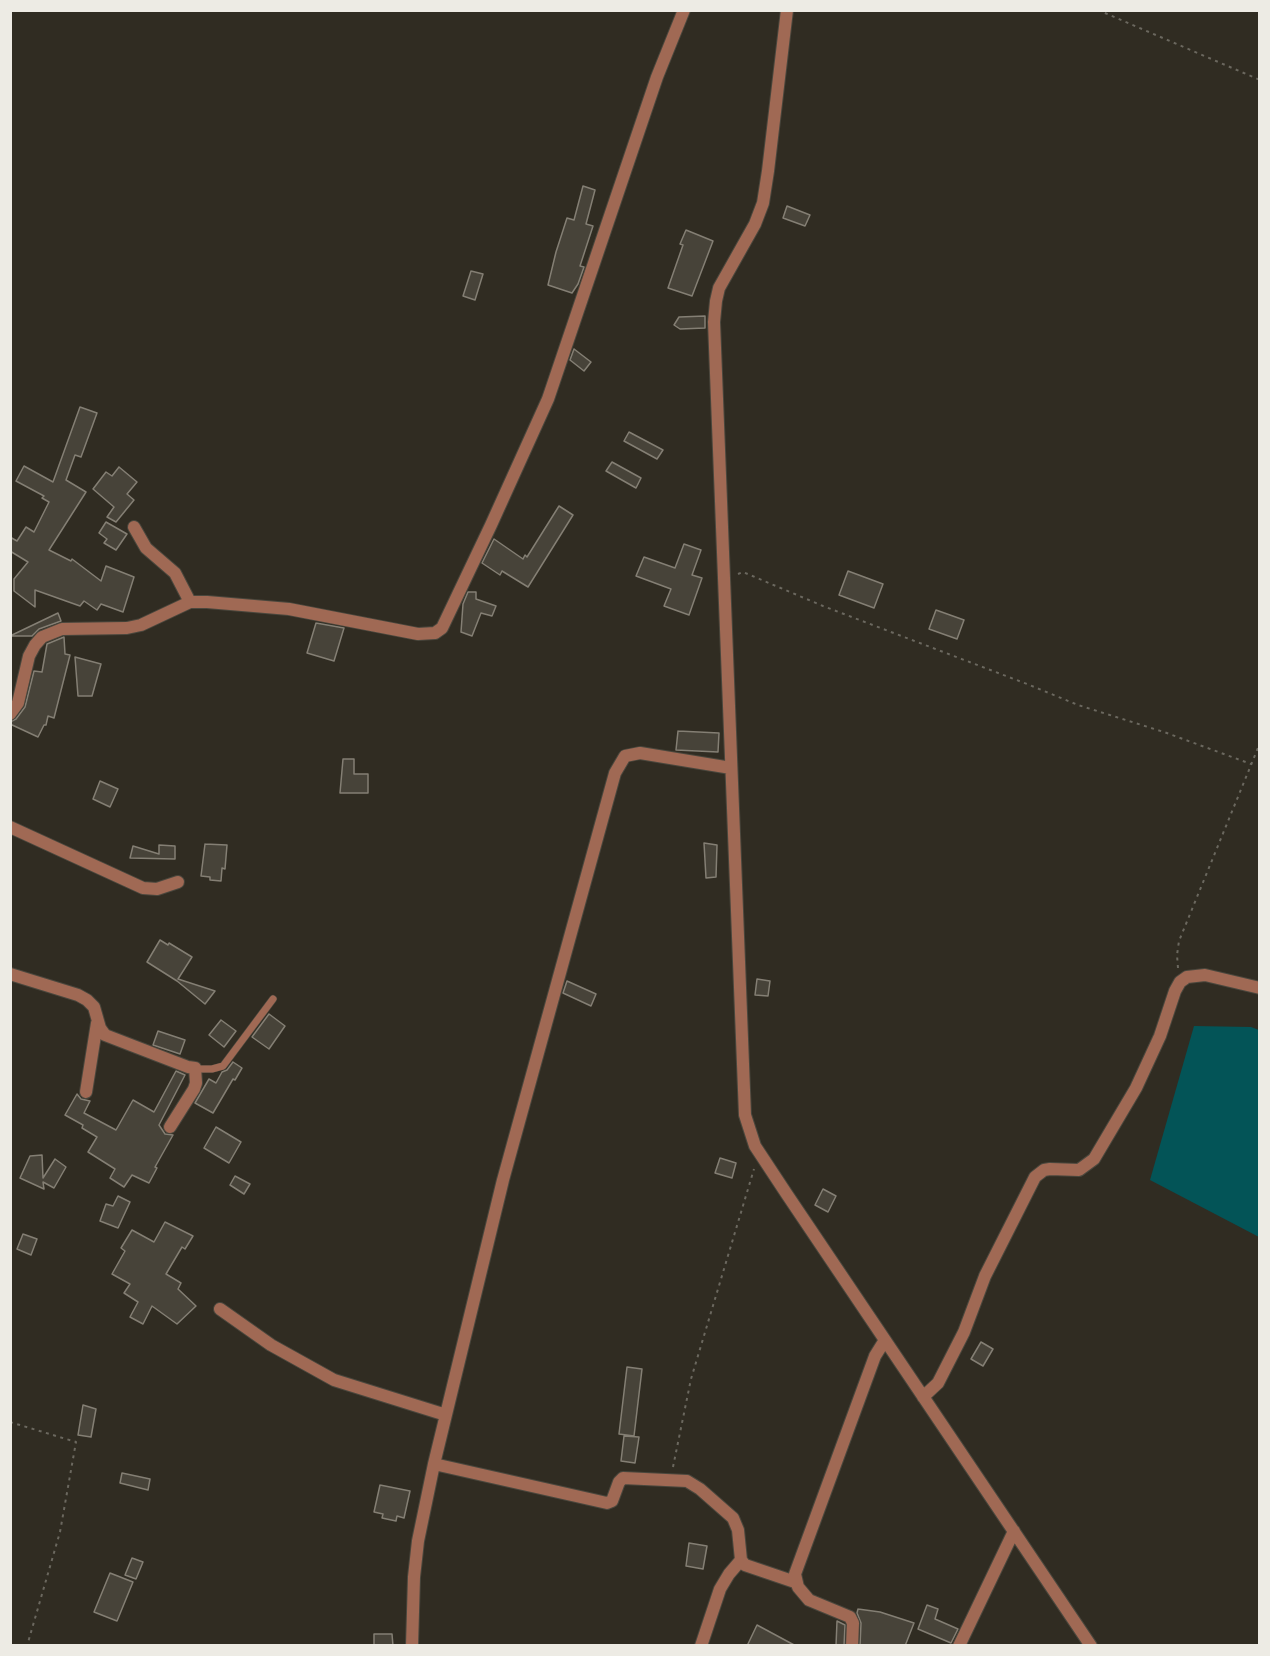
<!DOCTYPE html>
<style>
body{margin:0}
#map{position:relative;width:1270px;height:1656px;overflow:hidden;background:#302c22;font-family:"Playfair Display",serif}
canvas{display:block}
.frame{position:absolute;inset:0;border:12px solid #edebe4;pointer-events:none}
</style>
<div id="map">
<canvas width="1270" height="1656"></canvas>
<div class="frame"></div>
</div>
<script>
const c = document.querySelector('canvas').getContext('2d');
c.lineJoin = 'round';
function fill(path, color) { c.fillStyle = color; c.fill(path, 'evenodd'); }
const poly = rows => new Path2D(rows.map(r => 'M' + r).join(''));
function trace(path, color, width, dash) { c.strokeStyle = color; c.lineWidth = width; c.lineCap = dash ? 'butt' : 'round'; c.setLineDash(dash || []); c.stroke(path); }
fill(poly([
 [1194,1026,1251,1027,1259,1030,1259,1237,1150,1180]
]), '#035457');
const building = poly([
 [583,186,595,190,586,224,593,226,580,266,584,267,578,284,572,293,548,285,556,252,567,218,574,220,583,186],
 [787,206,810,215,805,226,783,218,787,206],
 [686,230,713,241,692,296,668,288,683,245,680,244,686,230],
 [471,271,483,274,475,300,463,296,471,271],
 [705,316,705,328,680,329,674,325,679,317,705,316],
 [574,349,591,362,584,371,570,360,574,349],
 [80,407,97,413,81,457,75,455,66,480,86,492,49,550,71,561,72,559,101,581,106,566,134,577,123,612,101,604,97,610,84,601,80,606,35,590,35,607,14,591,14,579,28,562,10,551,10,537,17,541,26,527,34,532,49,502,42,498,44,496,16,481,24,466,53,482,80,407],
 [629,432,663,450,657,459,624,441,629,432],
 [612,462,641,478,636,488,606,471,612,462],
 [119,467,137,482,127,494,134,500,116,522,107,517,114,507,93,489,106,472,112,476,119,467],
 [559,506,573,515,528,587,502,571,500,575,482,563,494,539,523,559,525,555,527,557,559,506],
 [106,522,127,534,116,550,104,543,107,539,99,533,106,522],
 [684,544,701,550,692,575,702,578,689,615,664,606,671,589,636,576,644,557,675,568,684,544],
 [848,571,883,584,874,608,839,595,848,571],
 [468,592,476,592,476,599,496,606,492,616,481,613,472,636,461,632,463,604,468,592],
 [936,610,964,620,957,639,929,629,936,610],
 [58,613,61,621,39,629,32,636,10,636,58,613],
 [316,623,344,628,334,661,307,653,316,623],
 [64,637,65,654,70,655,54,718,48,716,46,725,44,725,38,737,10,724,10,722,16,719,25,707,34,671,42,672,47,644,64,637],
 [75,657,101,664,92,696,78,696,75,657],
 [678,731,719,733,718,752,676,750,678,731],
 [343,759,354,759,354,774,368,774,368,793,340,793,343,759],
 [100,781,118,789,110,807,93,799,100,781],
 [704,843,717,845,716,877,706,878,704,843],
 [205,844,227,845,225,869,222,868,221,881,210,880,210,877,201,876,205,844],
 [159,845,175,846,175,859,130,858,133,846,159,854,159,845],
 [160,940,168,945,169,943,192,957,178,979,215,991,205,1004,177,981,147,962,160,940],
 [757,979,770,981,768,996,755,995,757,979],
 [567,981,596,994,591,1006,563,993,567,981],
 [269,1014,285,1026,269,1049,252,1037,269,1014],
 [221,1020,236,1031,224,1047,209,1035,221,1020],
 [158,1031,185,1040,180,1054,153,1045,158,1031],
 [233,1062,242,1068,235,1080,233,1079,213,1113,195,1103,209,1079,216,1083,222,1072,227,1070,233,1062],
 [176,1071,185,1075,159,1125,165,1134,173,1135,155,1167,157,1168,149,1183,132,1175,124,1187,110,1178,115,1169,88,1152,97,1137,82,1128,83,1125,65,1115,77,1094,81,1099,90,1101,84,1113,116,1130,133,1100,154,1112,176,1071],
 [216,1127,241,1142,229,1163,204,1148,216,1127],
 [42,1155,43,1178,55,1159,66,1167,54,1188,43,1182,44,1189,20,1178,30,1156,42,1155],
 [720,1158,736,1163,732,1178,715,1173,720,1158],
 [235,1176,250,1184,244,1194,230,1185,235,1176],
 [823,1189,836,1196,828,1212,815,1205,823,1189],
 [118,1196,130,1202,118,1228,100,1221,106,1204,113,1206,118,1196],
 [165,1222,193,1236,185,1249,182,1247,166,1274,181,1283,178,1289,196,1306,177,1324,152,1306,143,1324,130,1317,138,1302,124,1293,130,1284,112,1274,125,1251,121,1248,132,1230,154,1242,165,1222],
 [23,1234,37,1239,31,1255,17,1249,23,1234],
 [981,1342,993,1349,983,1366,971,1359,981,1342],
 [627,1367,642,1369,634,1436,619,1434,627,1367],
 [83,1405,96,1409,91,1437,78,1435,83,1405],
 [624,1436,639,1437,635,1463,621,1461,624,1436],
 [122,1473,150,1479,148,1490,120,1483,122,1473],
 [380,1485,410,1491,404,1518,397,1516,396,1521,382,1518,383,1514,374,1512,380,1485],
 [689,1543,707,1546,703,1569,686,1566,689,1543],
 [132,1558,143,1562,136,1579,125,1575,132,1558],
 [110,1573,133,1582,117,1621,94,1612,110,1573],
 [927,1605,938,1609,935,1619,958,1629,951,1643,918,1629,927,1605],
 [858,1609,880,1612,914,1623,905,1646,860,1646,861,1623,857,1613,858,1609],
 [837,1621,845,1625,844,1646,836,1646,837,1621],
 [757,1625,796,1646,747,1646,757,1625],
 [374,1634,392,1634,393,1646,374,1646,374,1634]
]);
fill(building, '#474339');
trace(building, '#847f74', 1.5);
const lane = poly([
 [196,1069,212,1069,223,1066,273,999]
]);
const street = poly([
 [787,10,768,171,763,203,755,224,719,288,716,301,714,322,745,1115,755,1146,786,1193,1091,1646],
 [134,527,146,548,175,573,190,602],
 [10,714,18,703,29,656,35,645,42,637,62,629,127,628,141,625,190,602,207,602,289,609,418,634,435,633,442,628,491,525,548,399,657,77,684,10],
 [10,827,143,888,157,889,178,882],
 [10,974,78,995,87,1000,94,1007,100,1028,105,1035,188,1067,195,1068,196,1083,194,1089,170,1127],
 [86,1092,97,1023],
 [220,1309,271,1345,334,1380,446,1415],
 [923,1397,938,1383,964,1332,985,1276,1035,1177,1044,1170,1050,1169,1079,1170,1094,1159,1136,1088,1160,1036,1175,991,1180,982,1187,977,1205,975,1260,988],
 [434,1464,607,1503,612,1501,619,1482,623,1478,687,1481,700,1489,733,1518,738,1530,741,1560,745,1565,795,1582],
 [412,1646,414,1577,418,1541,434,1464,503,1180,615,773,625,756,640,753,731,768],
 [701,1646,720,1589,729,1574,741,1560],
 [852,1646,853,1623,850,1617,809,1600,798,1587,795,1574,875,1356,885,1340],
 [959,1646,1014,1531]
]);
trace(lane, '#4a473d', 8);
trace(street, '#4a473d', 14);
trace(poly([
 [1098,10,1260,80],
 [738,574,743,572,823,606,1027,684,1078,705,1164,732,1251,764],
 [1178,968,1177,955,1179,941,1260,743],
 [10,1422,76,1442,60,1532,27,1646],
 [673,1467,691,1379,754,1169]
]), '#6b685f', 2, [3, 4.5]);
trace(lane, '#a06954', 7);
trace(street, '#a06954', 12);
</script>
